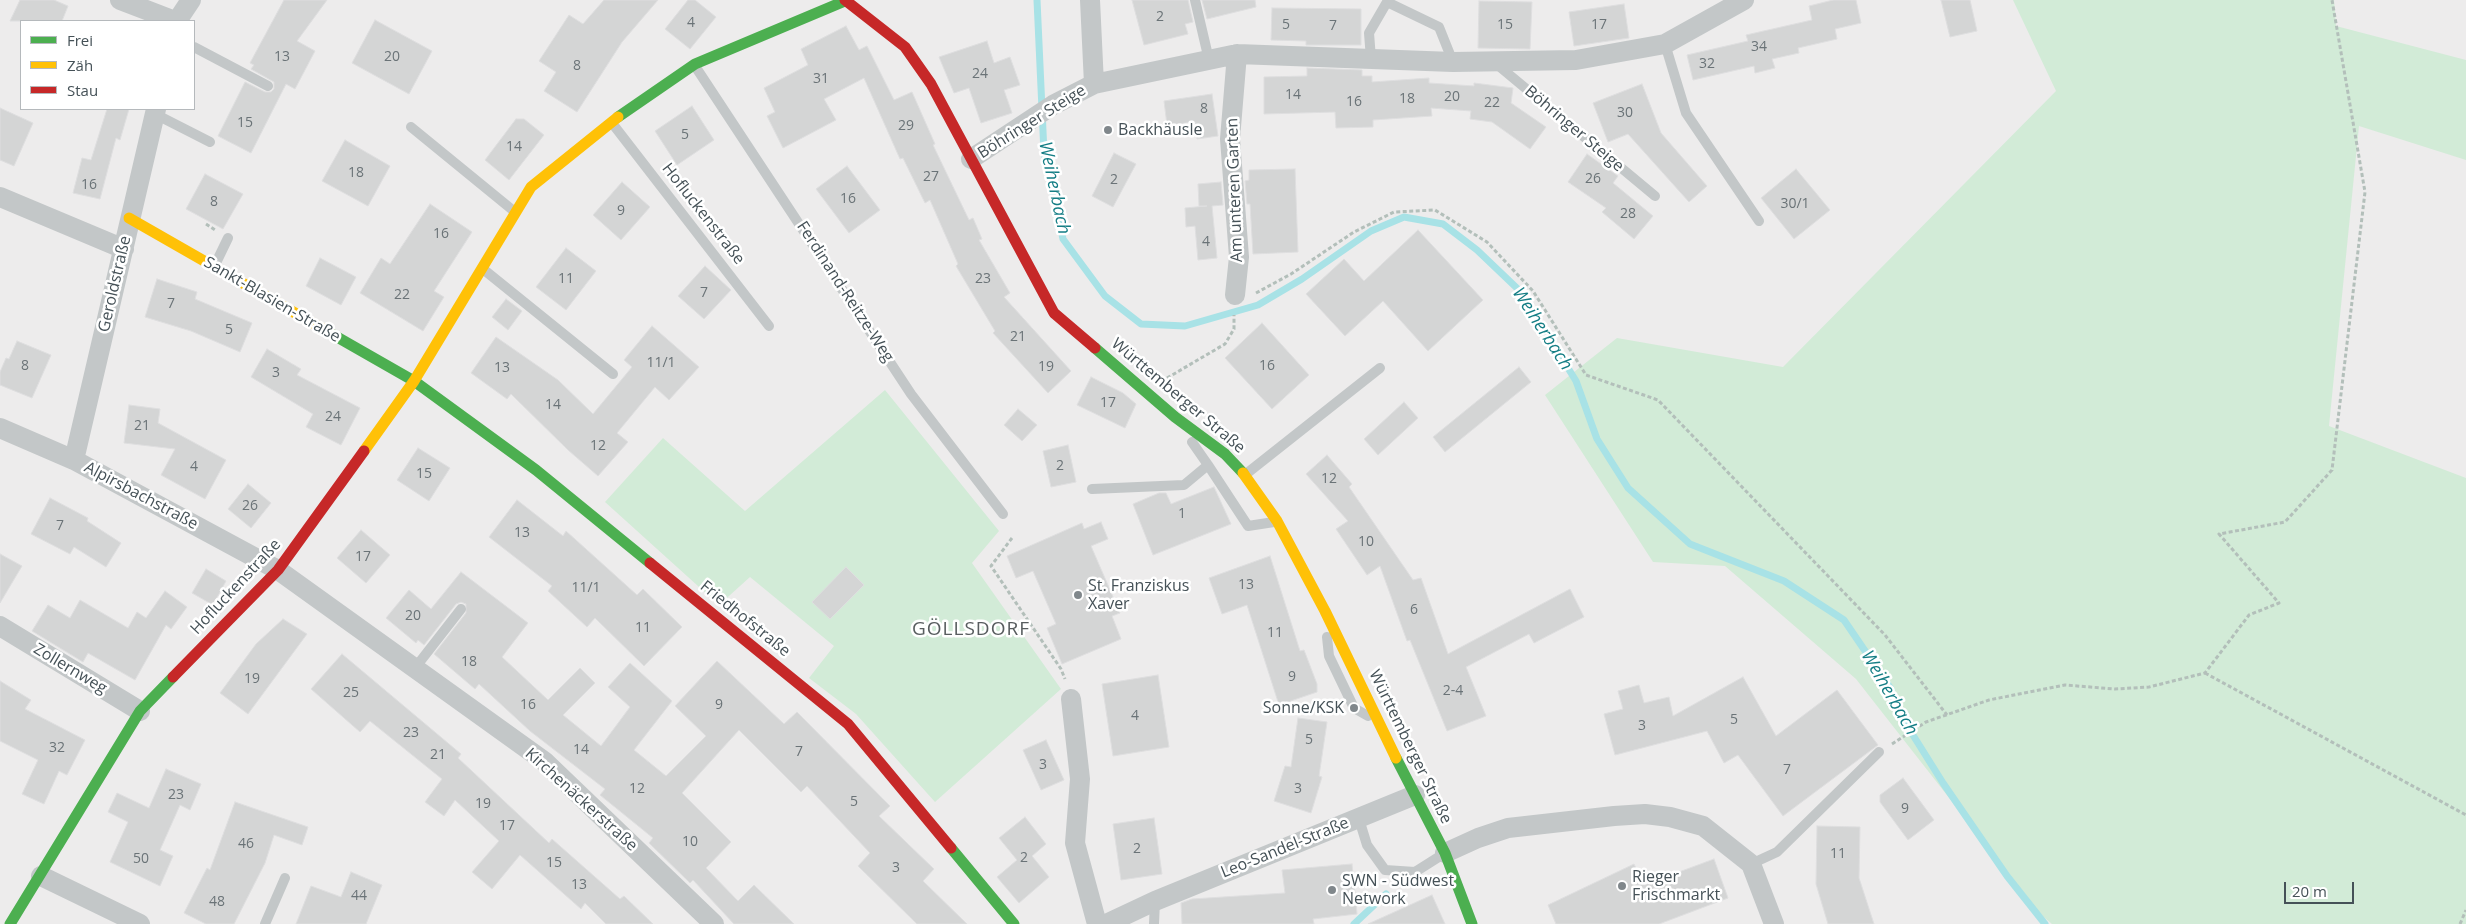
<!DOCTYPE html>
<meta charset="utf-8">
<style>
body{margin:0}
#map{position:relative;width:2466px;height:924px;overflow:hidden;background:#edecec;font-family:"Open Sans",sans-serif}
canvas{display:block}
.legend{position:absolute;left:20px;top:20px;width:175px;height:90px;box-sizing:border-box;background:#fff;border:1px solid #b5b9bc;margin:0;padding:6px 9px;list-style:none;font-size:15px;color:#455157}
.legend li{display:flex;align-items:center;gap:10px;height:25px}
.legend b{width:25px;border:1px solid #b5b9bc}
.scale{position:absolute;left:2284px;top:882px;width:70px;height:22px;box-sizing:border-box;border:2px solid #455157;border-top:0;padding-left:6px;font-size:15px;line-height:18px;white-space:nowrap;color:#455157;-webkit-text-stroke:4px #fff;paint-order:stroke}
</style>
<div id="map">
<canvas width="2466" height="924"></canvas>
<ul class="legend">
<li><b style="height:6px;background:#4caf50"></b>Frei</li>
<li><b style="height:6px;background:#ffc107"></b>Zäh</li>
<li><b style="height:6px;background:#c62828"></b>Stau</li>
</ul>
<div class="scale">20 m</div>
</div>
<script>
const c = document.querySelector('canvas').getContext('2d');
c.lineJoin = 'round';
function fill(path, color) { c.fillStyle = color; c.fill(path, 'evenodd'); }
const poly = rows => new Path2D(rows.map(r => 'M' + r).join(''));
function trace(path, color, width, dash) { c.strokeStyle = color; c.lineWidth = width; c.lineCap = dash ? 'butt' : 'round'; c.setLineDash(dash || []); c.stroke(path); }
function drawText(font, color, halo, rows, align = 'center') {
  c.font = font + ' "Open Sans",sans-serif'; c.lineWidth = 5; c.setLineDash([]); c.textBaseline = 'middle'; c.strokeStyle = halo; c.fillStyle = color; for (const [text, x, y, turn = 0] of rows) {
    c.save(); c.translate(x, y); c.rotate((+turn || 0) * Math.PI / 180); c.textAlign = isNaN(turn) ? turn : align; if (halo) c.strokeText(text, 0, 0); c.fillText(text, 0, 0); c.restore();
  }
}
fill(poly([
 [2013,0,2334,0,2336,26,2466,60,2466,160,2359,126,2329,426,2466,478,2466,924,2052,924,2040,914,1856,679,1725,566,1653,562,1545,395,1617,338,1783,367,2056,91],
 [885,390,999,531,972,563,1061,689,935,802,856,714,809,678,834,646,750,577,719,605,605,502,663,438,745,511]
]), '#d2ebd7');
trace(poly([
 [1037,0,1044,153,1063,239,1105,296,1141,324,1185,326,1258,305,1302,279,1371,231,1404,217,1443,224,1477,250,1521,292,1576,381,1597,439,1628,488,1690,544,1784,581,1844,620,1891,689,1896,708,1943,783,2007,876,2045,924],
 [1354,924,1386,894]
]), '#a8e2e6', 7);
const building = poly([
 [20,0,54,0,68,6,62,21,10,21,20,0],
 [284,0,327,0,297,41,315,51,295,89,286,84,251,153,218,136,245,82,265,92,271,92,274,89,274,82,251,69,254,65,250,63,284,0],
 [604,0,658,0,622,42,577,112,544,91,556,72,539,61,569,15,583,24,604,0],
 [688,0,695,0,716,17,690,49,665,29,688,0],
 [1132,0,1188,0,1193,22,1185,24,1188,34,1144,45,1132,0],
 [1202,0,1255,0,1256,7,1207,19,1202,0],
 [1833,0,1856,0,1861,23,1835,29,1837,39,1798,48,1799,53,1772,59,1775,68,1755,73,1754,66,1693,80,1687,55,1748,41,1746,35,1812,20,1809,6,1833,0],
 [1941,0,1970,0,1977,31,1950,37,1941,0],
 [1479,1,1532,2,1530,49,1478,48,1479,1],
 [1624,4,1629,38,1574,46,1569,12,1624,4],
 [1272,8,1361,9,1361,45,1306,45,1306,41,1271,40,1272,8],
 [375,20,432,51,409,94,352,63,375,20],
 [846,26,859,50,867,46,894,100,912,92,935,144,933,145,969,220,973,218,982,239,979,240,1010,293,1004,297,1071,371,1048,393,993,333,995,331,956,266,958,264,930,200,925,203,903,158,900,159,864,78,824,99,836,120,783,148,767,116,775,112,764,88,808,65,801,49,846,26],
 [987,41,994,63,1010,57,1020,85,1004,90,1012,113,981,123,969,88,954,93,939,57,987,41],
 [1307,68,1362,70,1362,76,1372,76,1372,82,1429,78,1429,83,1474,86,1474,83,1513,88,1511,103,1546,127,1530,149,1492,122,1470,119,1471,111,1431,108,1432,116,1373,120,1373,127,1336,128,1335,112,1264,114,1264,77,1307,76,1307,68],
 [1642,84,1661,133,1707,186,1689,202,1628,134,1608,142,1593,103,1642,84],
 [1212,94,1218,136,1197,139,1195,122,1167,125,1164,101,1212,94],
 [692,106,714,140,677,165,655,131,692,106],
 [0,108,33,123,14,166,0,160,0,108],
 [107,109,129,109,120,140,116,138,100,199,73,193,82,158,91,160,107,109],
 [516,119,524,119,544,135,509,180,485,160,516,119],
 [345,140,390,166,368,206,322,181,345,140],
 [1114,153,1136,164,1113,207,1092,196,1114,153],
 [1587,154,1618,176,1613,183,1653,216,1634,239,1602,212,1606,208,1568,182,1587,154],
 [847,166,880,210,849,233,816,189,847,166],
 [1295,169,1298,252,1253,254,1250,204,1247,204,1245,181,1249,180,1249,170,1295,169],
 [1796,169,1830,210,1794,239,1761,198,1796,169],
 [205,174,243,194,223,229,186,209,205,174],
 [622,182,650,207,621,240,593,215,622,182],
 [1221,182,1223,205,1212,206,1217,258,1198,260,1195,226,1186,227,1185,208,1207,206,1199,206,1198,184,1221,182],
 [430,204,472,232,434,291,444,297,423,331,360,293,381,258,390,264,430,204],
 [1418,230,1483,300,1428,351,1383,301,1345,336,1306,294,1344,259,1364,281,1418,230],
 [566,248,596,271,566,310,536,287,566,248],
 [320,258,356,277,341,305,306,286,320,258],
 [705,266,731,290,704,319,678,296,705,266],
 [157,279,197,292,195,299,252,323,240,352,191,331,145,317,157,279],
 [506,299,522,311,508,330,492,317,506,299],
 [1262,323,1309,375,1272,409,1225,358,1262,323],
 [652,326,699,367,669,400,655,387,617,433,628,442,598,476,568,450,511,394,507,399,471,373,496,337,558,380,593,414,632,367,624,360,652,326],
 [17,341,51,355,32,398,0,385,0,372,6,358,9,359,17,341],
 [267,349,301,369,297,375,360,408,341,445,306,427,313,414,251,377,267,349],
 [1519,367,1531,382,1445,452,1433,437,1519,367],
 [1091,377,1123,393,1136,404,1125,428,1077,405,1091,377],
 [1404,402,1418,418,1378,455,1364,439,1404,402],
 [129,405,160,409,158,423,226,460,205,499,161,475,175,449,124,443,129,405],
 [1018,409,1037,425,1022,441,1004,425,1018,409],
 [1068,445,1076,482,1051,487,1043,451,1068,445],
 [418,448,450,468,429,501,397,480,418,448],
 [1327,455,1352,484,1349,487,1413,580,1421,578,1448,654,1570,589,1584,617,1534,643,1529,634,1466,667,1486,716,1447,731,1410,640,1407,641,1380,566,1367,575,1336,529,1348,521,1306,474,1327,455],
 [248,484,271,503,251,528,228,509,248,484],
 [1214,487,1231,524,1153,555,1133,504,1159,493,1166,493,1171,504,1214,487],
 [50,498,88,518,87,521,121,543,106,567,74,547,70,554,31,534,50,498],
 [517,500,563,536,566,531,637,595,643,589,682,627,644,666,595,618,587,627,548,591,552,586,489,537,517,500],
 [1101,522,1108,539,1091,546,1120,613,1112,616,1121,639,1062,664,1047,628,1056,624,1033,571,1016,578,1007,556,1082,523,1084,529,1101,522],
 [361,530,390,555,366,583,337,558,361,530],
 [0,554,22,566,0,603,0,554],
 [1270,556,1300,651,1304,650,1317,684,1317,692,1279,705,1247,605,1222,614,1209,578,1270,556],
 [846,567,864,585,830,619,812,602,846,567],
 [206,569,226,581,213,605,192,593,206,569],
 [461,572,528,623,502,657,548,700,580,668,595,683,563,715,601,746,630,707,608,687,630,663,672,701,634,750,666,776,706,736,675,706,717,661,784,724,797,712,890,806,879,816,934,869,923,881,967,924,917,924,858,866,870,853,807,786,801,792,739,730,682,793,731,842,706,868,738,901,754,885,794,924,734,924,693,880,690,883,649,843,653,838,600,795,605,789,530,731,479,684,475,689,434,654,466,613,466,604,461,602,456,604,424,645,418,640,416,643,386,618,409,590,431,609,461,572],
 [165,591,187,607,171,629,166,625,135,680,88,653,83,662,32,631,48,605,70,618,80,600,128,628,137,612,146,618,165,591],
 [283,619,307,634,248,714,220,693,256,644,283,619],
 [342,654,461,754,458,758,549,843,552,839,620,899,624,896,653,924,606,924,585,903,581,909,520,855,492,889,472,872,499,841,455,800,444,816,425,802,442,779,370,721,360,732,311,689,342,654],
 [1158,675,1169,747,1113,756,1102,684,1158,675],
 [1743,677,1776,736,1837,690,1878,745,1783,816,1738,755,1724,763,1707,731,1615,755,1604,714,1623,709,1618,691,1639,685,1644,703,1669,697,1673,716,1743,677],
 [0,681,31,700,25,709,85,740,67,775,59,771,44,804,22,794,38,760,0,741,0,681],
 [1298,718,1327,722,1319,776,1322,777,1311,813,1274,801,1285,766,1291,767,1298,718],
 [1046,740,1064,780,1041,790,1023,750,1046,740],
 [166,769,201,784,190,810,180,805,160,850,173,856,160,886,110,862,128,822,108,812,117,793,149,808,166,769],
 [1903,778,1934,820,1908,840,1880,802,1880,795,1903,778],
 [235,802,308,827,302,845,274,835,265,863,234,924,206,924,184,913,207,868,210,870,235,802],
 [1025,817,1046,844,1032,856,1049,877,1019,903,997,877,1017,860,999,838,1025,817],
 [1154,818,1162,874,1121,880,1113,824,1154,818],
 [1817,826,1860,827,1859,878,1874,924,1828,924,1816,884,1817,826],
 [1714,859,1728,898,1659,924,1556,924,1548,905,1634,864,1644,885,1714,859],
 [1352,864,1357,914,1313,919,1314,924,1182,924,1181,903,1192,899,1285,893,1282,870,1352,864],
 [351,872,382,885,366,924,296,924,311,886,341,897,351,872],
 [1432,895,1445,924,1368,924,1432,895]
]);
fill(building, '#d4d5d5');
trace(building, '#dededf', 1);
trace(poly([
 [206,224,215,230],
 [1256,293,1291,274,1354,232,1394,212,1435,210,1487,242,1533,291,1586,375,1658,400,1885,635,1947,715],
 [1167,378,1225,344,1234,329,1234,315],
 [1012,538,991,566,1061,669,1065,679],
 [2205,673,2466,815],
 [1892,744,1926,722,1989,700,2065,685,2115,689,2149,687,2205,673,2249,615,2279,603,2219,534,2285,522,2332,470,2365,192,2332,0],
 [2460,924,2466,910]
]), '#b3bfba', 3, [4, 2.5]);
trace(poly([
 [1195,0,1209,60],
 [1665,44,1686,113,1759,221],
 [194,47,268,86],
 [1371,59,1369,33,1387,2,1439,27,1453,62],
 [1494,62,1655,196],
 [695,66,911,394,1003,514],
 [155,114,210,142],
 [612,123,769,326],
 [411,127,515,212],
 [214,267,228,238],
 [483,269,613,374],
 [1208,465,1248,526,1274,522],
 [1246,474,1380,368],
 [1092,489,1184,485,1208,465,1192,442],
 [1327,637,1329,656,1354,708,1368,716],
 [415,668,461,609],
 [1359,819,1367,845,1385,870,1415,872,1445,853],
 [1751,864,1777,852,1879,752],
 [265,924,285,878],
 [1154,924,1155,901]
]), '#c3c7c8', 10);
trace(poly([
 [120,0,175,21],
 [1090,0,1094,84],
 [177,21,191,0],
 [971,159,1053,105,1094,84,1237,54,1453,62,1576,60,1665,44,1744,0],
 [0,197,124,249],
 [1235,295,1239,257,1230,139,1237,54],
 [0,428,74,460,278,570,544,761,714,924],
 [74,460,156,109],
 [0,626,140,711],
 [1071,699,1080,779,1075,843,1097,924],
 [1445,853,1478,838,1508,828,1614,816,1645,814,1670,817,1703,826,1751,864,1774,924],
 [41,876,140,924],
 [1106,924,1155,901,1415,795]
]), '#c3c7c8', 20);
trace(poly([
 [618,117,695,64,845,1],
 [330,333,414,381,536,470,650,563],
 [1095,348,1175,417,1225,454,1243,473],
 [1396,758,1445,853,1472,924],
 [951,848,1014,924],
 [10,924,140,711,173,677]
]), '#4caf50', 11);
trace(poly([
 [129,218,330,333],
 [364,451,414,381,531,187,618,117],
 [1243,473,1277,521,1325,611,1396,758]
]), '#ffc107', 11);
trace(poly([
 [845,0,905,47,931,84,1054,313,1095,348],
 [650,563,848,724,951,848],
 [173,677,278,570,364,451]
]), '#c62828', 11);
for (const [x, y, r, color] of [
 [1108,130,5,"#80878b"],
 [1078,595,5,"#80878b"],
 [1354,708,5,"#80878b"],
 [1622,886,5,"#80878b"],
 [1332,890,5,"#80878b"]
]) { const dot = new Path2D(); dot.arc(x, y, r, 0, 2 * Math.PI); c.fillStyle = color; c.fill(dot); trace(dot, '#fff', 2); }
drawText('14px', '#6a7377', null, [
 ["2",1160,17],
 ["4",691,23],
 ["5",1286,25],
 ["15",1505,25],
 ["17",1599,25],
 ["7",1333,26],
 ["34",1759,47],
 ["13",282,57],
 ["20",392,57],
 ["32",1707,64],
 ["8",577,66],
 ["24",980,74],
 ["31",821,79],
 ["14",1293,95],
 ["20",1452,97],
 ["18",1407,99],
 ["16",1354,102],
 ["22",1492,103],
 ["8",1204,109],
 ["30",1625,113],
 ["15",245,123],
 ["29",906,126],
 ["5",685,135],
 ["14",514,147],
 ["18",356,173],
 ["27",931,177],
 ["26",1593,179],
 ["2",1114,180],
 ["16",89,185],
 ["16",848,199],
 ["8",214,202],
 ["30/1",1795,204],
 ["9",621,211],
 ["28",1628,214],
 ["16",441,234],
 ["4",1206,242],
 ["11",566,279],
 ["23",983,279],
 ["7",704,293],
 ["22",402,295],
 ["7",171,304],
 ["5",229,330],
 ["21",1018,337],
 ["11/1",661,363],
 ["8",25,366],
 ["16",1267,366],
 ["19",1046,367],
 ["13",502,368],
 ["3",276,373],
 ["17",1108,403],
 ["14",553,405],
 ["24",333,417],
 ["21",142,426],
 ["12",598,446],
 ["2",1060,466],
 ["4",194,467],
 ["15",424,474],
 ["12",1329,479],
 ["26",250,506],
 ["1",1182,514],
 ["7",60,526],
 ["13",522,533],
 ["10",1366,542],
 ["17",363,557],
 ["13",1246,585],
 ["11/1",586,588],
 ["6",1414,610],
 ["20",413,616],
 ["11",643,628],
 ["11",1275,633],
 ["18",469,662],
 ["9",1292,677],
 ["19",252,679],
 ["2-4",1453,691],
 ["25",351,693],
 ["16",528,705],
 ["9",719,705],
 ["4",1135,716],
 ["5",1734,720],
 ["3",1642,726],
 ["23",411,733],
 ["5",1309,740],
 ["32",57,748],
 ["14",581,750],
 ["7",799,752],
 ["21",438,755],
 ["3",1043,765],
 ["7",1787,770],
 ["12",637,789],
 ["3",1298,789],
 ["23",176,795],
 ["5",854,802],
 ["19",483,804],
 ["9",1905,809],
 ["17",507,826],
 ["10",690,842],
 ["46",246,844],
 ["2",1137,849],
 ["11",1838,854],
 ["2",1024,858],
 ["50",141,859],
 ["15",554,863],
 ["3",896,868],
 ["13",579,885],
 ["44",359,896],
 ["48",217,902]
]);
drawText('16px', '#455157', '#fff', [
 ["Böhringer Steige",1032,122,-32],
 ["Böhringer Steige",1574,129,40],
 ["Am unteren Garten",1235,190,-92],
 ["Hofluckenstraße",703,214,52],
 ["Geroldstraße",115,284,-77],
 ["Ferdinand-Reitze-Weg",845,292,57],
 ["Sankt-Blasien-Straße",272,300,30],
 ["Württemberger Straße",1178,396,40],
 ["Alpirsbachstraße",141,496,28],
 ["Hofluckenstraße",236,587,-47],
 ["Friedhofstraße",745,619,39],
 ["Zollernweg",70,669,31],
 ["Württemberger Straße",1410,747,64],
 ["Kirchenäckerstraße",581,800,42],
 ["Leo-Sandel-Straße",1285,848,-22]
]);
drawText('16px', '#455157', '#fff', [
 ["Backhäusle",1118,130],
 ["St. Franziskus",1088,586],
 ["Xaver",1088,604],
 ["Sonne/KSK",1344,708,"right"],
 ["Rieger",1632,877],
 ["Frischmarkt",1632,895],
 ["SWN - Südwest",1342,881],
 ["Network",1342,899]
], 'left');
drawText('italic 18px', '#157e85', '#fff', [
 ["Weiherbach",1054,188,78],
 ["Weiherbach",1542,329,57],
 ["Weiherbach",1889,693,60]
]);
c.letterSpacing = '1px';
drawText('19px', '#585d5f', '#fff', [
 ["GÖLLSDORF",971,630]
]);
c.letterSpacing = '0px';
</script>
